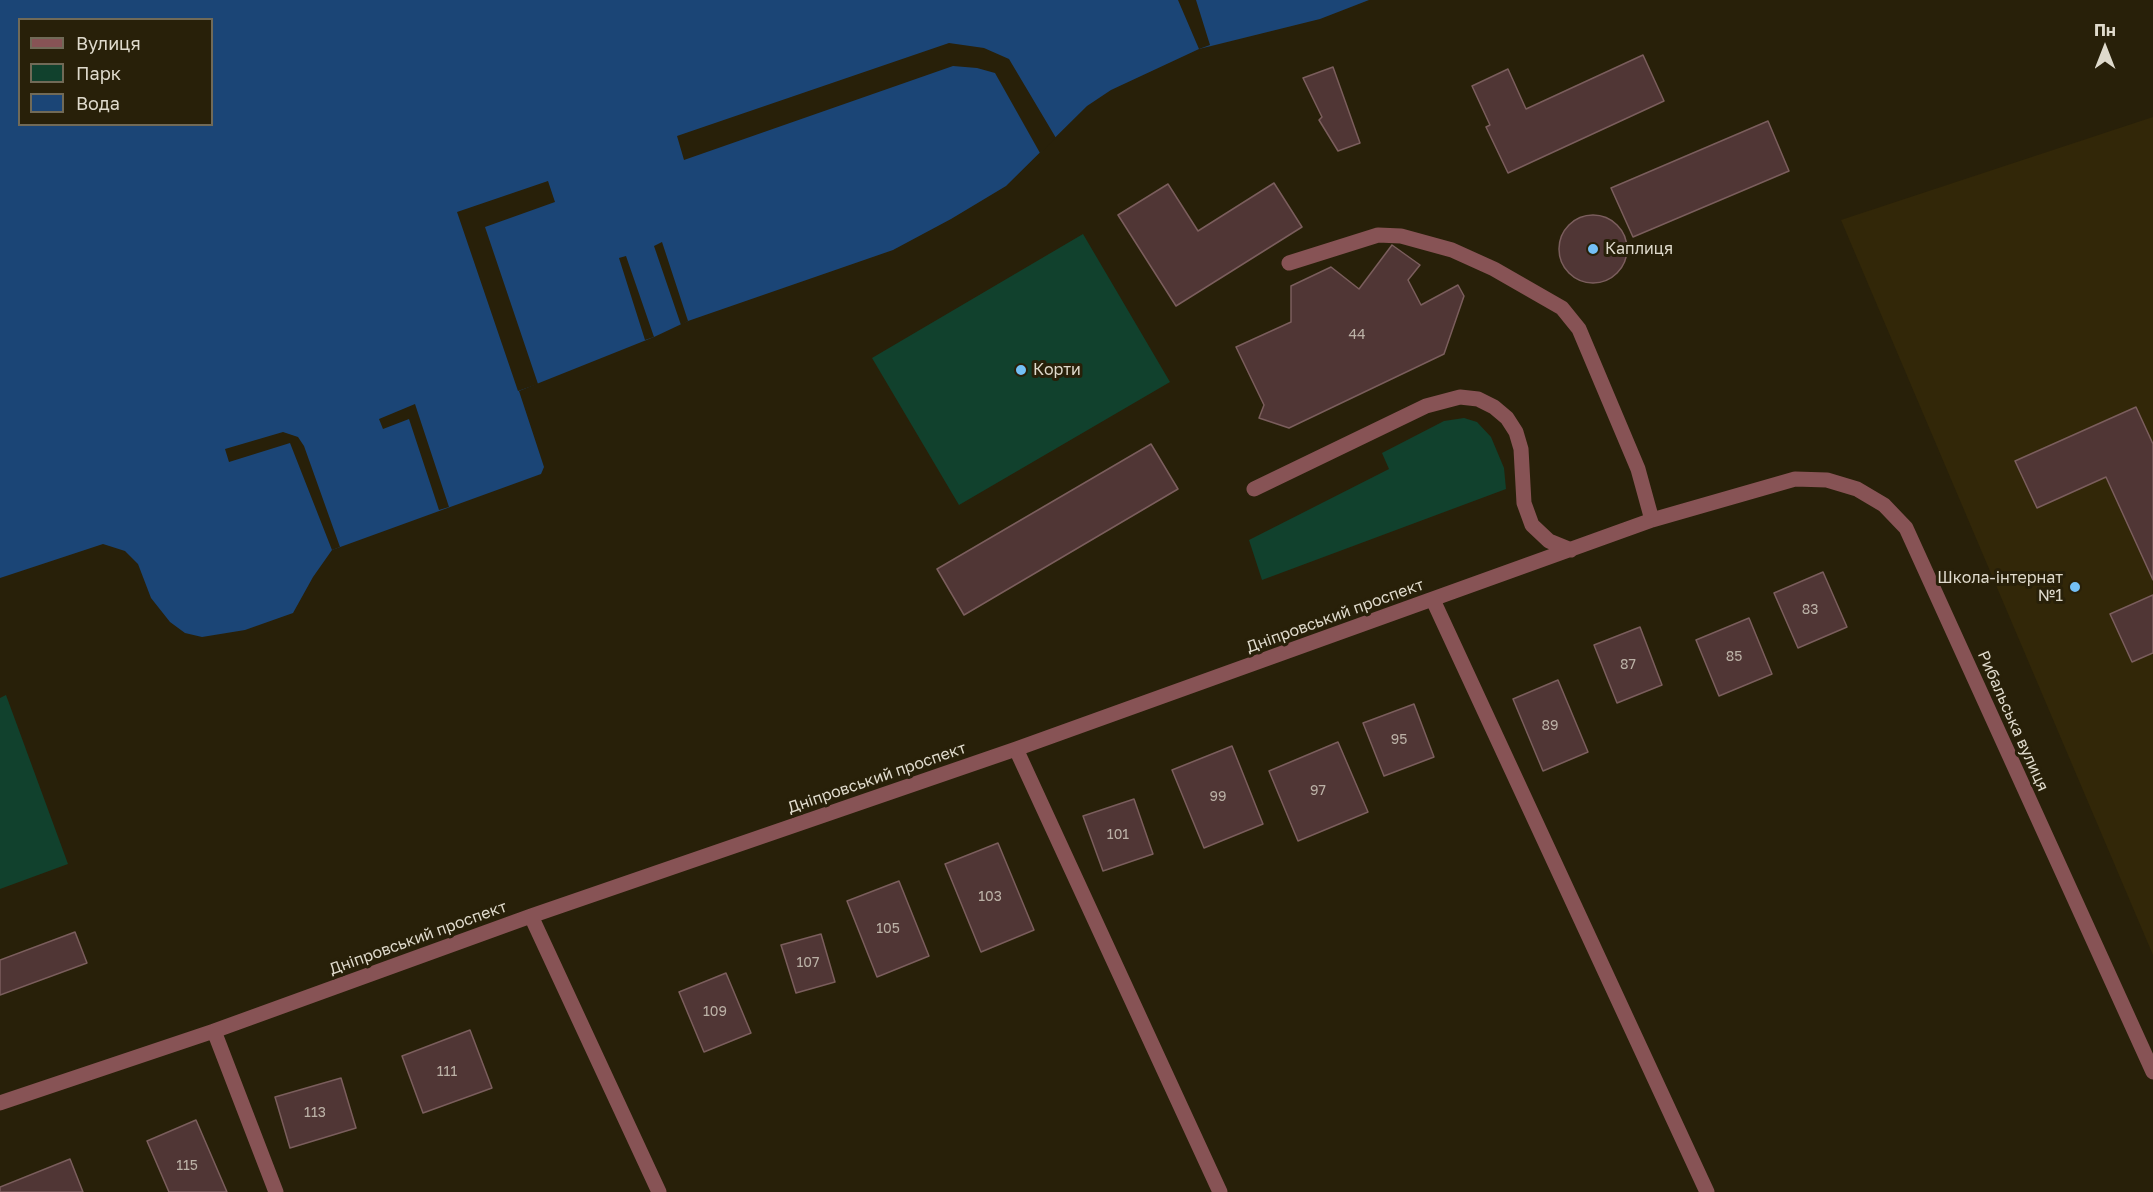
<!DOCTYPE html>
<meta charset="utf-8">
<style>
body{margin:0}
#map{position:relative;width:2153px;height:1192px;overflow:hidden;background:#282009;font-family:"Golos Text",sans-serif}
canvas{display:block}
.legend{position:absolute;left:18px;top:18px;width:195px;height:108px;box-sizing:border-box;background:#282009;border:2px solid #716a57;margin:0;padding:8px 10px;list-style:none;font-size:18px;color:#dfdacc}
.legend li{display:flex;align-items:center;gap:12px;height:30px}
.legend b{width:30px;border:2px solid #716a57}
.north{position:absolute;left:2075px;top:18px;width:60px;height:60px;-webkit-text-stroke:4px #282009;paint-order:stroke;rotate:0deg;font-size:16px;font-weight:700;line-height:24px;text-align:center;color:#dfdacc}
.north::after{content:'';display:block;margin:auto;width:21px;height:27px;background:#dfdacc;clip-path:polygon(50% 0,100% 100%,50% 72%,0 100%)}
</style>
<div id="map">
<canvas width="2153" height="1192"></canvas>
<ul class="legend">
<li><b style="height:8px;background:#875355"></b>Вулиця</li>
<li><b style="height:16px;background:#11412d"></b>Парк</li>
<li><b style="height:16px;background:#1b4576"></b>Вода</li>
</ul>
<div class="north">Пн</div>
</div>
<script>
const c = document.querySelector('canvas').getContext('2d');
c.lineJoin = 'round';
function fill(path, color) { c.fillStyle = color; c.fill(path, 'evenodd'); }
const poly = rows => new Path2D(rows.map(r => 'M' + r).join(''));
function trace(path, color, width, dash) { c.strokeStyle = color; c.lineWidth = width; c.lineCap = dash ? 'butt' : 'round'; c.setLineDash(dash || []); c.stroke(path); }
function drawText(font, color, halo, rows, align = 'center') {
  c.font = font + ' "Golos Text",sans-serif'; c.lineWidth = 6; c.setLineDash([]); c.textBaseline = 'middle'; c.strokeStyle = halo; c.fillStyle = color; for (const [text, x, y, turn = 0] of rows) {
    c.save(); c.translate(x, y); c.rotate((+turn || 0) * Math.PI / 180); c.textAlign = isNaN(turn) ? turn : align; if (halo) c.strokeText(text, 0, 0); c.fillText(text, 0, 0); c.restore();
  }
}
fill(poly([
 [2153,117,2153,955,1841,220]
]), '#322708');
fill(poly([
 [1083,234,1170,382,959,505,872,358],
 [1464,418,1477,422,1491,437,1504,468,1506,489,1262,580,1249,540,1389,469,1382,453,1444,421],
 [6,695,68,864,0,889,0,698]
]), '#11412d');
fill(poly([
 [0,0,1369,0,1320,19,1199,49,1111,90,1087,106,1006,186,951,219,893,250,688,321,654,337,519,391,544,467,541,474,332,550,313,577,293,613,245,630,202,637,185,633,170,622,151,598,138,564,125,551,103,544,0,578],
 [20,20,212,20,212,124,20,124]
]), '#1b4576');
fill(poly([
 [1178,0,1196,0,1210,45,1199,49],
 [949,43,984,48,1009,59,1056,138,1040,153,995,73,977,68,953,66,684,160,677,136],
 [548,181,555,202,485,227,538,384,518,391,457,212],
 [662,242,688,321,681,325,654,246],
 [626,256,654,337,645,340,619,258],
 [415,404,449,507,439,510,409,419,383,429,379,419],
 [283,432,298,437,304,446,340,547,332,550,290,443,229,462,225,449]
]), '#282009');
const building = poly([
 [1643,55,1664,101,1508,173,1486,127,1490,125,1472,86,1508,69,1526,109,1643,55],
 [1333,67,1360,143,1338,151,1319,120,1322,117,1303,78,1333,67],
 [1768,121,1789,171,1633,237,1611,188,1768,121],
 [1274,183,1302,227,1176,306,1118,215,1168,184,1198,231,1274,183],
 '1559 249a34 34 0 1 1 68 0a34 34 0 1 1-68 0Z',
 [1392,245,1420,265,1408,280,1421,305,1458,285,1464,296,1444,354,1289,428,1259,418,1264,405,1236,347,1291,322,1291,286,1331,267,1359,289,1392,245],
 [2136,407,2153,444,2153,580,2106,477,2037,508,2015,461,2136,407],
 [1151,444,1178,489,964,615,937,569,1151,444],
 [1823,572,1847,627,1798,648,1774,593,1823,572],
 [2153,595,2153,653,2132,662,2110,614,2153,595],
 [1749,618,1772,674,1719,696,1696,640,1749,618],
 [1640,627,1662,685,1617,703,1594,645,1640,627],
 [1558,680,1588,752,1543,771,1513,699,1558,680],
 [1414,704,1434,757,1384,776,1363,723,1414,704],
 [1338,742,1368,812,1298,841,1269,771,1338,742],
 [1232,746,1263,824,1204,848,1172,770,1232,746],
 [1134,799,1153,854,1103,871,1083,816,1134,799],
 [998,843,1034,930,981,952,945,864,998,843],
 [899,881,929,956,877,977,847,901,899,881],
 [75,932,87,963,0,995,0,960,75,932],
 [821,934,835,982,796,993,781,945,821,934],
 [726,973,751,1033,704,1052,679,992,726,973],
 [470,1030,492,1088,423,1113,402,1056,470,1030],
 [341,1078,356,1128,290,1148,275,1097,341,1078],
 [196,1120,227,1192,169,1192,147,1141,196,1120],
 [70,1159,83,1192,0,1192,0,1187,70,1159]
]);
fill(building, '#503635');
trace(building, '#7b5e5d', 1.5);
trace(poly([
 [1289,263,1378,235,1401,236,1452,250,1494,269,1562,308,1579,329,1638,469,1652,520],
 [1254,489,1426,406,1460,397,1478,399,1494,407,1507,418,1516,432,1521,449,1524,503,1532,525,1549,541,1571,550],
 [1433,600,1707,1192],
 [1016,749,1220,1192],
 [531,916,659,1192],
 [214,1031,276,1192],
 [0,1103,214,1031,531,916,1016,749,1652,520,1795,479,1827,480,1857,489,1884,505,1906,528,2153,1072]
]), '#875355', 15);
for (const [x, y, r, color] of [
 [1593,249,6,"#74c0f6"],
 [1021,370,6,"#74c0f6"],
 [2075,587,6,"#74c0f6"]
]) { const dot = new Path2D(); dot.arc(x, y, r, 0, 2 * Math.PI); c.fillStyle = color; c.fill(dot); trace(dot, '#282009', 2); }
drawText('14px', '#bbb1a6', null, [
 ["44",1357,335],
 ["83",1810,610],
 ["85",1734,657],
 ["87",1628,665],
 ["89",1550,726],
 ["95",1399,740],
 ["97",1318,791],
 ["99",1218,797],
 ["101",1118,835],
 ["103",990,897],
 ["105",888,929],
 ["107",808,963],
 ["109",715,1012],
 ["111",447,1072],
 ["113",315,1113],
 ["115",187,1166]
]);
drawText('16px', '#dfdacc', '#282009', [
 ["Каплиця",1605,249],
 ["Корти",1033,370],
 ["Школа-інтернат",2063,578,"right"],
 ["№1",2063,596,"right"]
], 'left');
drawText('16px', '#dfdacc', '#282009', [
 ["Дніпровський проспект",1335,616,-20],
 ["Рибальська вулиця",2013,721,66],
 ["Дніпровський проспект",877,778,-19],
 ["Дніпровський проспект",418,938,-20]
]);
</script>
